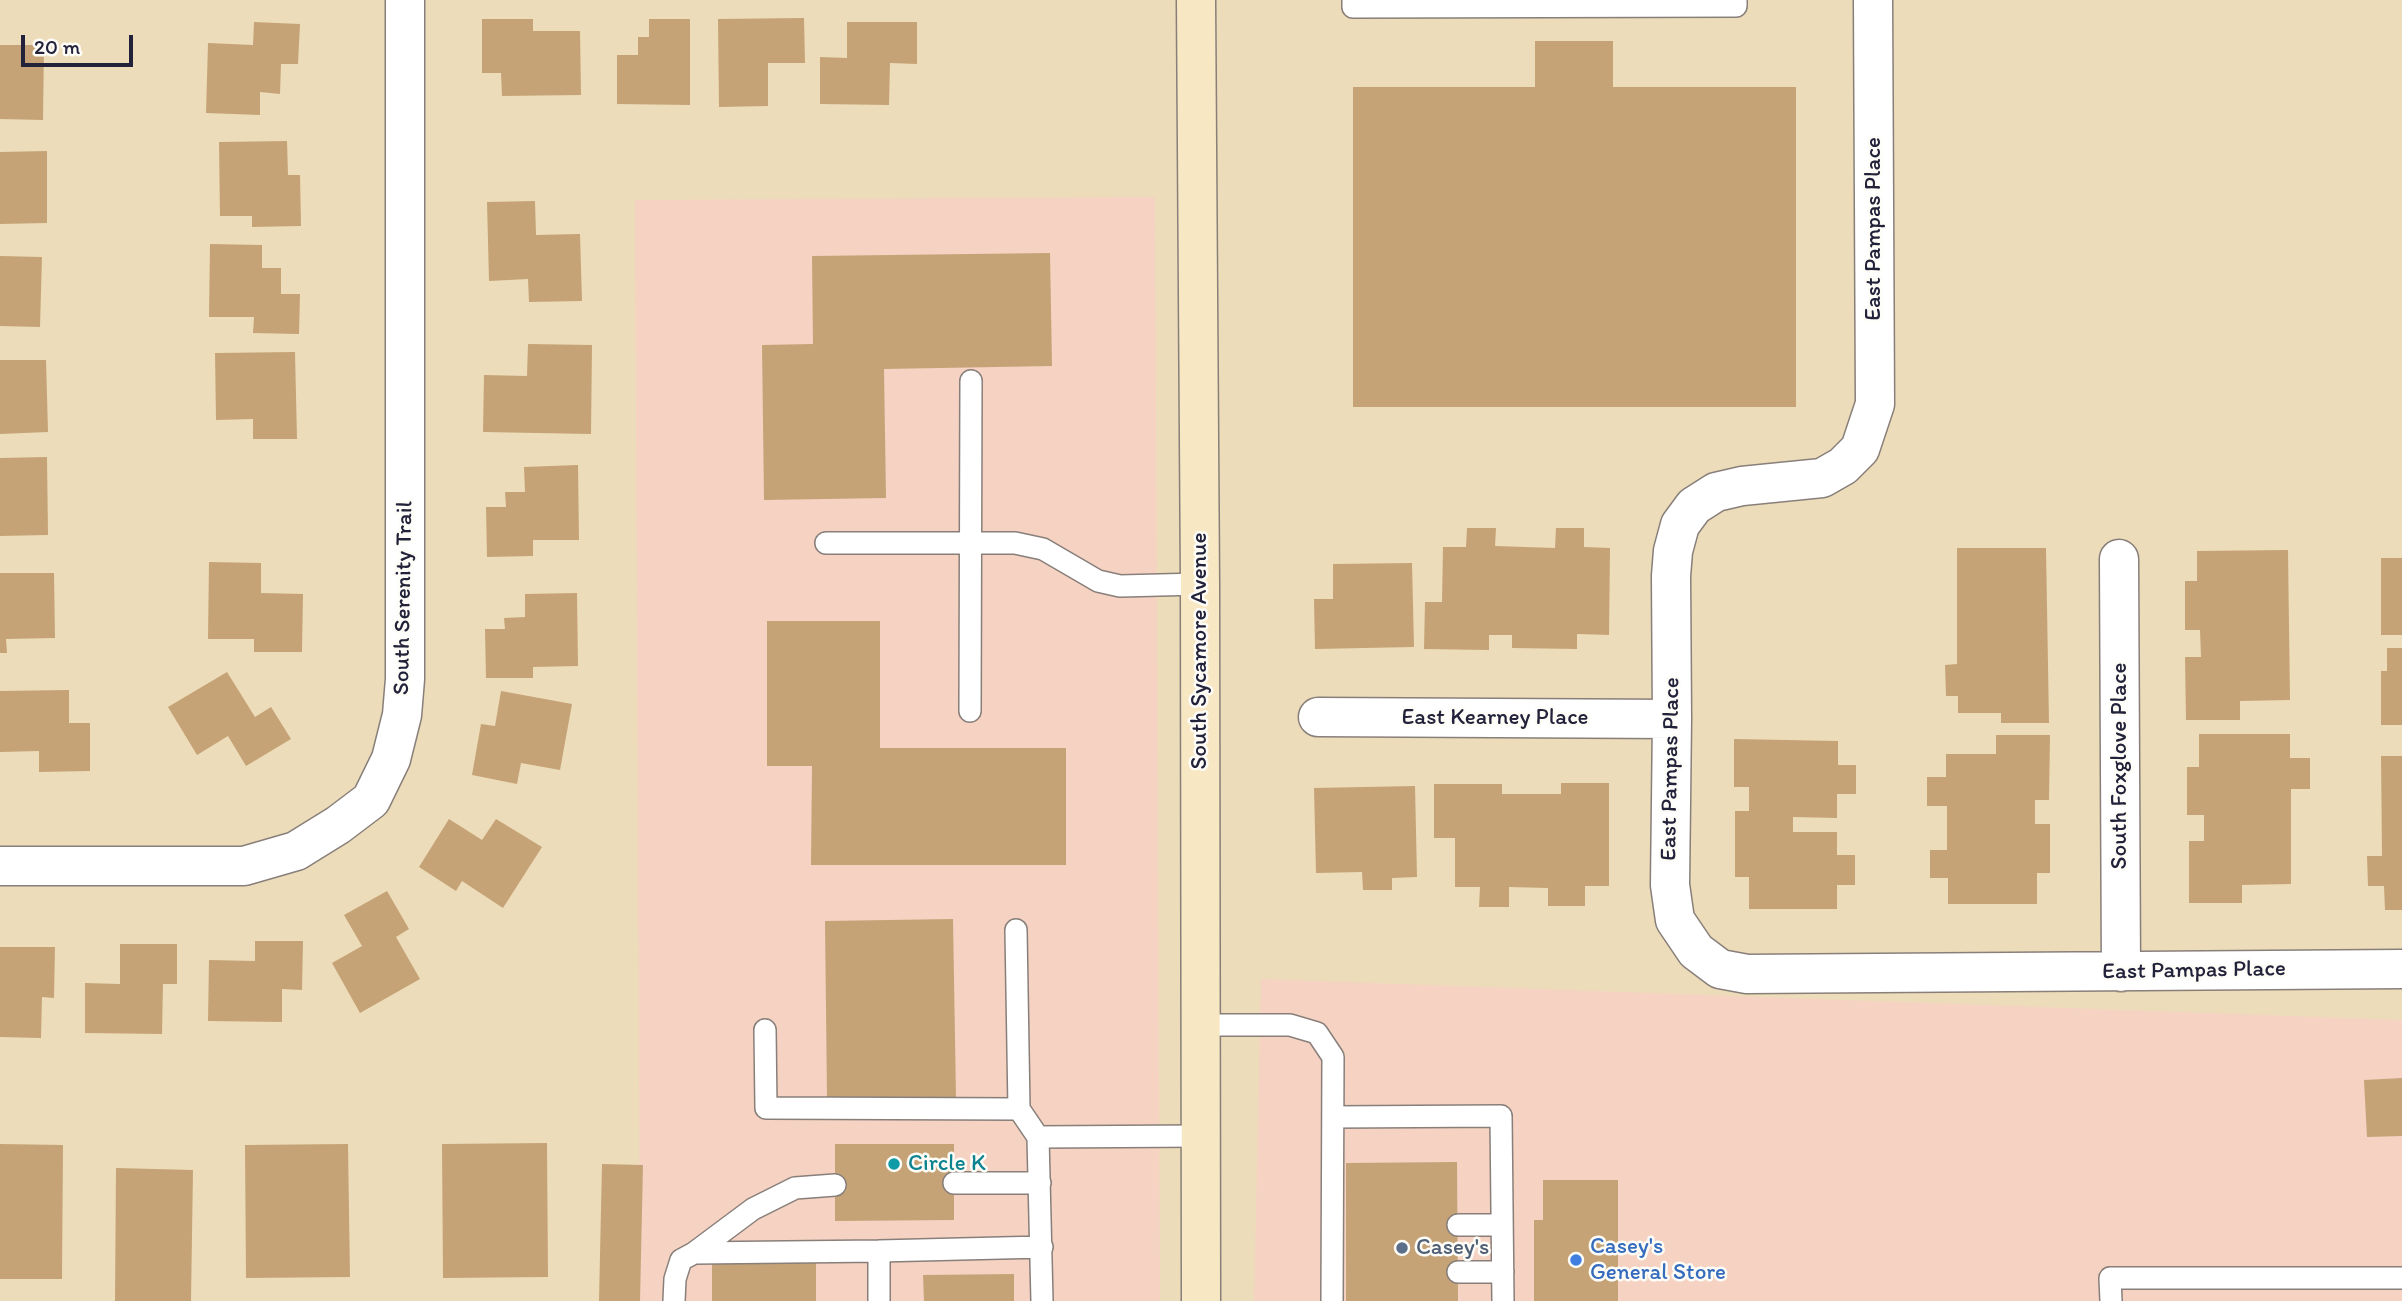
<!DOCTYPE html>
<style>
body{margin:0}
#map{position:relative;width:2402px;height:1301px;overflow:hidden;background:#eddcb9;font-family:Itim,sans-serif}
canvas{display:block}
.scale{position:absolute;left:21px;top:35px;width:112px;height:32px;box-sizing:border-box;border:4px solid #22223b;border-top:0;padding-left:9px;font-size:21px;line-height:24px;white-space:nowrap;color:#22223b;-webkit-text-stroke:5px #fdfcf7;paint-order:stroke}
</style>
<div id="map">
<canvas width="2402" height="1301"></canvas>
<div class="scale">20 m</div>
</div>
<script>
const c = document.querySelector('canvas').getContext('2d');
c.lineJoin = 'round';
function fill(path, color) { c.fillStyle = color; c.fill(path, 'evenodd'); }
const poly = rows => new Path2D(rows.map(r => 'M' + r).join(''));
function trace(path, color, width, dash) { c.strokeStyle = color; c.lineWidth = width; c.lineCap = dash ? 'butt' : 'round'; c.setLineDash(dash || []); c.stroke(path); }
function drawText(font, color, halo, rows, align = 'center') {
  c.font = font + ' Itim,sans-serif'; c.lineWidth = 5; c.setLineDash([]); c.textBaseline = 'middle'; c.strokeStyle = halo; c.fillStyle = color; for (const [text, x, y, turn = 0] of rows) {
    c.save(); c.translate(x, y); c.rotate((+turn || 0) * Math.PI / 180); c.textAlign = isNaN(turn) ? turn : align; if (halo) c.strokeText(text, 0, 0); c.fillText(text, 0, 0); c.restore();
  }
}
fill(poly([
 [1155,197,1160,1301,640,1301,635,200],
 [1261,979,2402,1020,2402,1301,1254,1301]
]), '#f5d2c2');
fill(poly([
 [804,18,805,63,768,63,768,106,719,107,718,19],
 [482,19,533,19,533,31,580,31,581,95,502,96,501,73,482,73],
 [649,19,690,19,690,105,617,104,617,55,638,55,638,37,649,37],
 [254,22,300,24,298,64,281,64,280,94,260,92,260,115,206,113,208,43,253,45],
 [847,22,917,22,917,64,890,63,889,105,820,104,820,57,847,58],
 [1535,41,1613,41,1613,87,1796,87,1796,407,1353,407,1353,87,1535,87],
 [0,45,44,45,43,120,0,119],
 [287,141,288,175,300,175,301,226,252,227,252,216,220,216,219,142],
 [47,151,47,223,0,224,0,152],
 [535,201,536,235,580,234,582,301,529,302,528,279,489,281,487,202],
 [210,244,262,245,262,268,281,268,281,294,300,294,299,334,253,333,254,317,209,317],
 [1050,253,1052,366,884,369,886,498,764,500,762,345,813,344,812,256],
 [0,256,42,257,40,327,0,326],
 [528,344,592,345,591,434,483,432,484,375,527,376],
 [295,352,297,439,253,439,253,419,216,420,215,353],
 [0,360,46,360,48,432,0,434],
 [47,457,48,535,0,536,0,458],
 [578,465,579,540,533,540,533,556,487,557,486,507,506,507,505,492,525,492,524,467],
 [1467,528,1496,528,1495,546,1555,548,1556,528,1584,528,1584,547,1610,548,1609,635,1577,634,1577,649,1512,648,1512,635,1489,635,1489,650,1424,649,1425,602,1442,602,1443,547,1466,547],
 [1957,548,2046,548,2049,723,2001,723,2001,713,1958,713,1958,696,1946,696,1945,665,1957,664],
 [2288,550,2290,700,2240,701,2240,720,2186,720,2185,657,2201,657,2200,630,2185,630,2185,581,2197,581,2197,551],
 [2381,558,2402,558,2402,635,2381,635],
 [209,562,261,563,261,593,303,594,302,652,254,652,254,639,208,639],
 [1412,563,1414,647,1315,649,1314,599,1333,599,1333,564],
 [0,573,54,573,55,638,6,639,7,653,0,653],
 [577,593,578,666,533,667,533,678,486,678,485,629,505,629,504,618,525,617,525,594],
 [767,621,880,621,880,748,1066,748,1066,865,811,865,812,766,767,766],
 [2387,648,2402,648,2402,725,2381,725,2381,671,2387,671],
 [227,672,255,717,271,707,291,739,246,766,228,736,197,755,168,707],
 [69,690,69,723,90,723,90,771,39,772,39,751,0,752,0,691],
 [501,691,572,704,560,770,521,763,517,784,472,775,481,724,495,726],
 [2199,734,2290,734,2290,758,2310,758,2310,789,2291,789,2291,884,2242,885,2242,903,2189,903,2189,841,2204,841,2204,815,2187,815,2187,767,2199,767],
 [1996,735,2050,735,2049,800,2035,800,2035,824,2050,824,2050,873,2037,873,2037,904,1948,904,1948,878,1930,878,1930,850,1947,850,1947,806,1927,806,1927,777,1946,777,1946,754,1996,754],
 [1734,739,1838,741,1838,765,1856,765,1856,794,1837,794,1837,818,1793,817,1793,832,1837,832,1837,855,1855,855,1855,885,1837,885,1837,909,1749,909,1749,877,1735,877,1735,811,1749,811,1749,787,1734,787],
 [2381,756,2402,756,2402,910,2385,910,2384,886,2368,886,2367,856,2382,856],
 [1561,783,1609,783,1609,886,1585,886,1585,906,1548,906,1548,888,1509,887,1509,907,1479,907,1480,887,1455,887,1455,838,1434,838,1434,784,1502,784,1502,794,1561,794],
 [1415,786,1417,877,1392,878,1392,890,1363,890,1362,872,1316,873,1314,788],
 [449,819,482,840,496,819,542,847,503,908,462,881,456,891,419,867],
 [387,891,409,929,396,937,420,979,360,1013,332,963,362,946,344,915],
 [953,919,956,1098,827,1099,825,921],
 [255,941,303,941,302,990,282,989,282,1022,208,1021,209,960,255,961],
 [120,944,177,944,177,984,163,984,162,1034,85,1033,85,983,120,984],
 [0,947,55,947,54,998,42,997,41,1038,0,1037],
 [2402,1078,2402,1136,2367,1137,2364,1080],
 [547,1143,548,1277,443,1278,442,1144],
 [0,1144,63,1145,62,1279,0,1279],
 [348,1144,350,1277,246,1278,245,1145],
 [835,1144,954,1144,954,1220,835,1221],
 [1457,1162,1458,1301,1346,1301,1346,1163],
 [602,1164,643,1165,640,1301,599,1301],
 [116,1168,193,1170,191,1301,115,1301],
 [1543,1180,1618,1180,1618,1301,1534,1301,1534,1220,1543,1220],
 [712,1261,816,1261,816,1301,712,1301],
 [1014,1274,1014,1301,924,1301,923,1275]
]), '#c5a377');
const lane = poly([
 [1353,0,1353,7,1736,6,1736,0],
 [826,543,1015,543,1043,549,1098,581,1120,586,1200,584],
 [970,711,971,381],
 [1016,930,1019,1109,1038,1137,1042,1301],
 [1200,1025,1290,1025,1317,1033,1333,1057,1332,1301],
 [765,1030,766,1108,1019,1109],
 [1333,1117,1501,1116,1503,1301],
 [1038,1137,1202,1136],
 [954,1183,1040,1183],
 [1458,1225,1502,1225],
 [694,1253,753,1209,795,1188,835,1185],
 [1458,1272,1503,1272],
 [674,1301,675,1279,681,1260,694,1253,879,1251],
 [879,1301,879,1251,1042,1247],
 [2111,1301,2110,1278,2402,1278]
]);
const street = poly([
 [1873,0,1875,404,1860,449,1843,466,1822,478,1742,486,1716,492,1694,506,1680,525,1673,551,1671,576,1672,719,1670,885,1675,920,1696,951,1720,969,1747,974,2402,969],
 [2119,559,2121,972],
 [1318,717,1672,719],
 [0,866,244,866,296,851,338,825,371,800,391,759,402,715,405,679,405,0]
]);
const secondary = poly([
 [1196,0,1200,584,1201,1301]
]);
trace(lane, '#887f7a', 24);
trace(street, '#887f7a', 41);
trace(secondary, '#887f7a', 41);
trace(lane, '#fff', 21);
trace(street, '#fff', 38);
trace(secondary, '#f7e8c3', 38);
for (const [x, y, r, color] of [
 [894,1164,7,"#0f9aa8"],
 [1402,1248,7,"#5c6f8a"],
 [1576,1260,7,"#3f7fe0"]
]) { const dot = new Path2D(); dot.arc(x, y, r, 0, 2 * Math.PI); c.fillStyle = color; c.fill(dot); trace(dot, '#fdfcf7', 2.5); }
drawText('23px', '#22223b', '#fdfcf7', [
 ["East Pampas Place",1874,229,-90],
 ["South Serenity Trail",404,598,-89],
 ["South Sycamore Avenue",1200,651,-90],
 ["East Kearney Place",1495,718],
 ["South Foxglove Place",2120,766,-90],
 ["East Pampas Place",1671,769,-89],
 ["East Pampas Place",2194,971,-1]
]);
drawText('23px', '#0d838f', '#fdfcf7', [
 ["Circle K",908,1164]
], 'left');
drawText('23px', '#366cbe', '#fdfcf7', [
 ["Casey's",1590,1247],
 ["General Store",1590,1273]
], 'left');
drawText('23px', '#4e5e75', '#fdfcf7', [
 ["Casey's",1416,1248]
], 'left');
</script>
